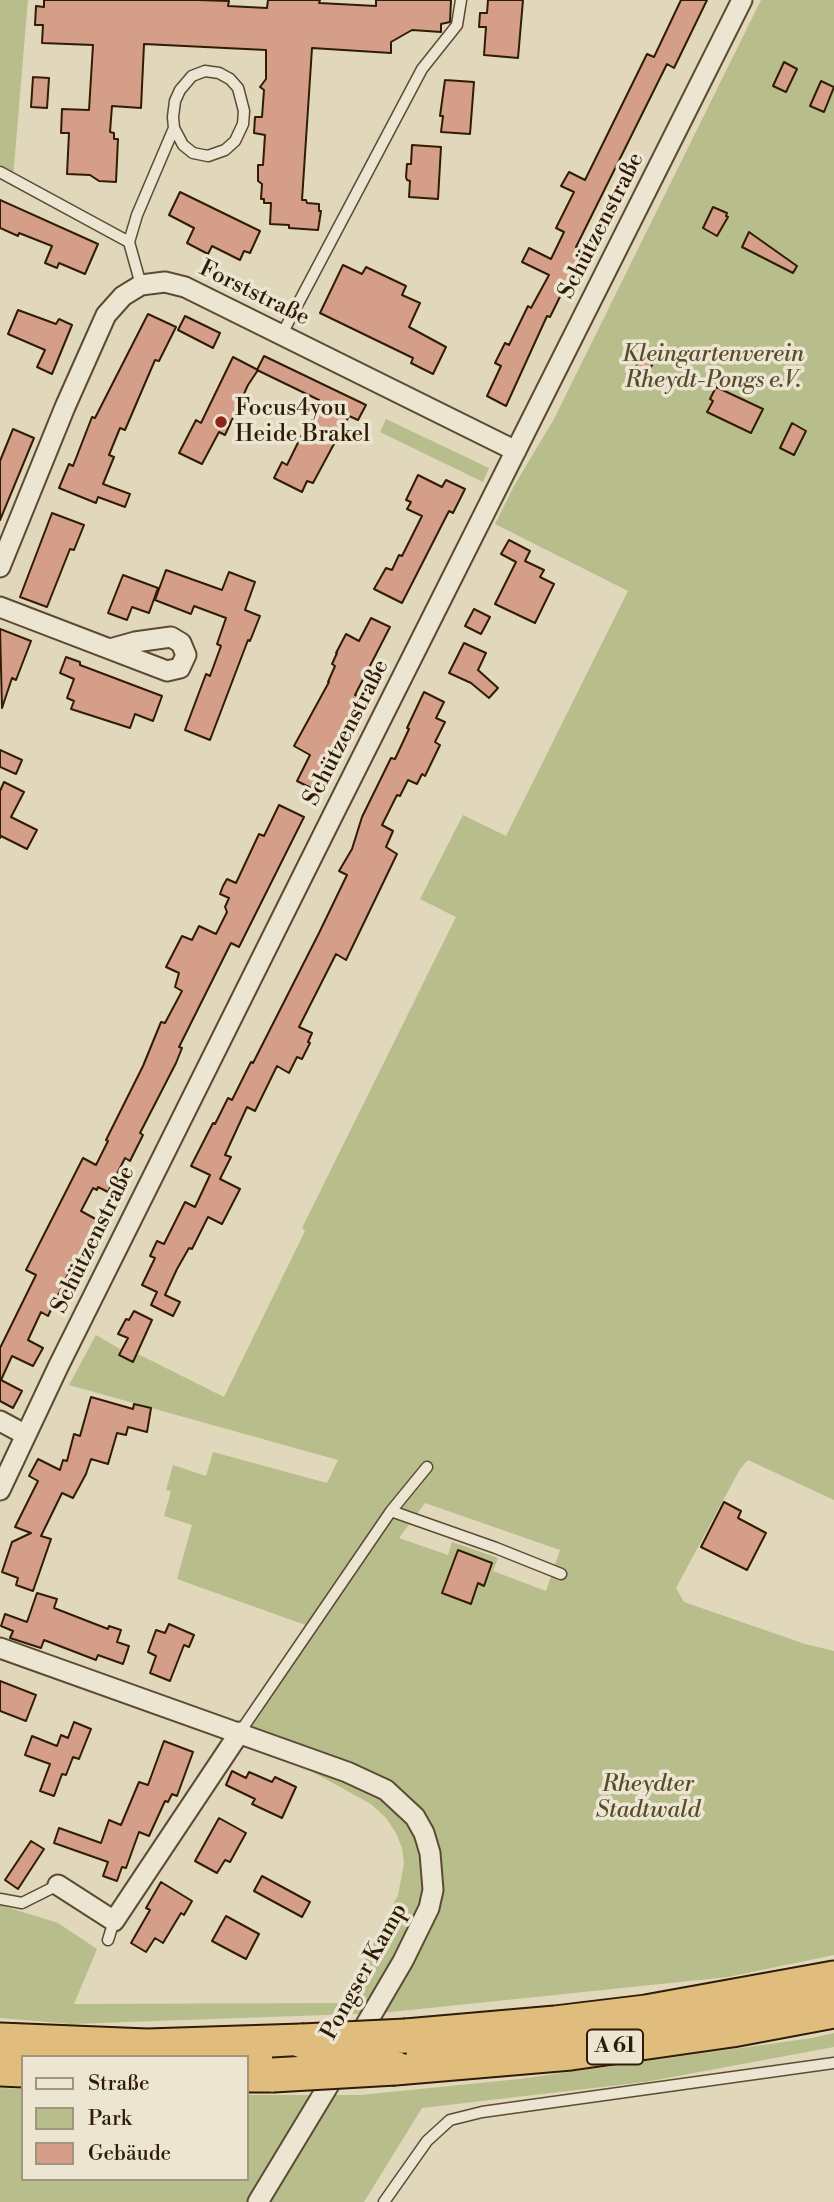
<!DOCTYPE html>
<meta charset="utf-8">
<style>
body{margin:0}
#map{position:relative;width:834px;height:2202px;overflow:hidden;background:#e1d7ba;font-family:"Libre Bodoni",serif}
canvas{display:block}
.legend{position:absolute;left:21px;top:2055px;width:228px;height:126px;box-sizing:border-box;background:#ece5d2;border:2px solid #a19580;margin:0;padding:9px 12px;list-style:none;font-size:21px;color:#301c04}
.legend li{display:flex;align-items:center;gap:14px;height:35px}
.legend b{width:35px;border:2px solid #a19580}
</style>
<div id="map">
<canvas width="834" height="2202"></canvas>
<ul class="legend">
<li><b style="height:9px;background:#ece5d2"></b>Straße</li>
<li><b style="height:19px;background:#b8bd8c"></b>Park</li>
<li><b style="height:19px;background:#d49e88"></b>Gebäude</li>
</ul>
</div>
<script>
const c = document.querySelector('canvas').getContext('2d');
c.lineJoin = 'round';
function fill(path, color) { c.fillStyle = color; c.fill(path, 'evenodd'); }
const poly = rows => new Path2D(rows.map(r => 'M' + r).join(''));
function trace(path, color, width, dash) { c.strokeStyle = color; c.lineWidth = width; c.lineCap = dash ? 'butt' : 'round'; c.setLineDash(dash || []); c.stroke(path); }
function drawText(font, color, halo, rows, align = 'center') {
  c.font = font + ' "Libre Bodoni",serif'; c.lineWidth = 7; c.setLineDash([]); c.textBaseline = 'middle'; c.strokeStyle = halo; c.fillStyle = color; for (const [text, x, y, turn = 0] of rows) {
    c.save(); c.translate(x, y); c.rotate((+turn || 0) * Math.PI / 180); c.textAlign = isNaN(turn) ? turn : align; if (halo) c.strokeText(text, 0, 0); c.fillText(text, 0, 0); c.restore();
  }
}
fill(poly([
 [0,0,28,0,13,178,0,169],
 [761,0,834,0,834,1500,748,1460,740,1469,676,1588,684,1602,805,1644,834,1651,834,1955,728,1977,381,2013,71,2024,0,2018,0,1905,58,1923,97,1949,74,2004,343,2003,398,1895,404,1864,402,1848,396,1833,386,1818,371,1804,240,1732,311,1627,177,1579,192,1525,164,1516,171,1491,166,1490,173,1465,206,1476,213,1452,327,1483,338,1460,69,1385,96,1335,120,1349,118,1356,133,1363,138,1354,224,1397,305,1231,302,1228,456,917,420,899,463,815,506,836,628,591,495,524,514,486,554,419],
 [425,1503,560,1550,546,1591,493,1571,498,1558,452,1542,448,1555,399,1538],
 [386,419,489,468,483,482,380,432],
 [834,2033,834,2047,645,2082,422,2108,364,2202,0,2202,0,2088,23,2089,23,2179,247,2179,247,2095,361,2095,519,2079,812,2038]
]), '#b8bd8c');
const building = poly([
 [44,0,198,0,229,1,228,6,267,8,268,0,320,0,319,3,376,6,376,0,451,0,450,22,441,24,441,32,412,30,391,42,391,53,312,48,302,200,306,200,307,203,319,204,319,211,321,211,318,230,289,228,289,225,270,224,271,203,264,203,264,199,261,199,262,184,258,181,258,165,263,165,265,135,254,133,255,117,262,117,264,90,260,87,266,79,266,50,144,44,141,108,112,106,110,132,114,133,114,139,118,139,116,182,99,181,90,175,67,174,69,133,61,133,62,109,89,110,93,45,42,43,43,25,35,25,36,6,44,7,44,0],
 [488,0,523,0,518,58,484,55,486,27,479,27,480,13,487,13,488,0],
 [681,0,707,0,674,68,667,64,576,247,583,250,550,317,547,316,506,406,487,396,501,366,495,363,505,343,509,345,528,306,531,308,549,275,522,262,529,248,551,259,564,232,556,228,574,192,561,186,569,172,585,180,647,54,654,57,681,0],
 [784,62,797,69,786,92,773,86,784,62],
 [33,77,49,78,47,108,31,107,33,77],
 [445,80,474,82,470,134,441,132,443,116,440,116,445,80],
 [821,81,834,87,824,112,810,106,821,81],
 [412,145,441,147,438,199,409,197,410,181,407,180,406,177,407,164,411,164,412,145],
 [180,192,260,231,250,253,244,251,240,260,212,246,208,254,187,243,194,228,169,215,180,192],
 [0,200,98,244,85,274,59,263,57,268,45,263,52,246,19,233,18,236,0,228,0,200],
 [713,207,727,213,726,216,728,217,717,236,703,228,713,207],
 [749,232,797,266,793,273,742,247,749,232],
 [343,265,362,274,366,267,406,286,402,295,420,303,409,327,446,347,433,374,411,363,413,358,320,313,343,265],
 [18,310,56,324,59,319,72,325,52,374,37,367,45,350,8,334,18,310],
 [148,314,176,327,159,361,155,360,125,430,120,428,109,455,114,457,103,484,130,494,125,507,98,497,96,503,59,488,69,464,73,466,92,417,95,418,148,314],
 [185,316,220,333,213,348,178,330,185,316],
 [643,351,656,357,644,381,632,375,643,351],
 [264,356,366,405,358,420,349,416,313,483,307,481,302,492,274,478,282,462,287,465,319,400,257,370,264,356],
 [233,357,258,370,248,385,225,435,219,432,202,464,179,453,196,420,201,423,233,357],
 [716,387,763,409,751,433,707,412,713,401,710,399,716,387],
 [792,423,806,431,794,455,780,448,792,423],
 [13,429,34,438,0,520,0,461,13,429],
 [418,475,442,487,446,480,465,489,453,513,449,511,402,603,374,589,386,568,392,570,399,555,402,556,422,516,407,509,411,502,406,500,418,475],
 [52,513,84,525,74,550,70,549,47,607,20,597,52,513],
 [509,540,530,551,525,561,544,570,540,577,554,584,535,623,495,604,516,562,501,554,509,540],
 [166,570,222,590,229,572,255,582,245,610,260,616,250,641,248,640,210,740,185,730,206,674,210,676,221,646,217,644,226,618,194,606,191,614,155,600,166,570],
 [123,575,158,588,149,613,132,607,127,620,108,613,123,575],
 [474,609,490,617,481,634,465,626,474,609],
 [371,618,390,627,355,695,359,697,351,712,354,714,317,791,297,781,310,755,294,746,329,682,328,682,335,666,332,664,337,653,336,653,346,634,359,641,371,618],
 [0,629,31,641,16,680,12,678,2,708,0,629],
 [464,643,486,653,478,670,498,688,489,698,471,683,449,673,464,643],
 [66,657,80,662,80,665,162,696,153,721,135,714,130,728,71,709,74,701,67,698,74,679,60,673,66,657],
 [424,692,444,702,436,718,445,722,435,742,440,745,425,776,422,774,417,784,408,780,400,796,397,795,382,825,393,831,386,847,397,854,346,960,336,954,299,1027,312,1033,308,1042,310,1043,302,1059,297,1057,289,1073,277,1066,255,1111,247,1107,225,1155,231,1157,220,1179,240,1189,222,1224,208,1217,192,1249,189,1248,177,1269,165,1295,180,1302,173,1316,151,1305,157,1292,142,1285,155,1258,150,1256,157,1241,164,1244,185,1202,195,1207,210,1175,191,1166,213,1123,215,1124,228,1098,232,1100,251,1062,253,1063,319,933,347,875,339,871,352,849,362,817,391,758,395,759,409,729,407,728,424,692],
 [0,750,22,760,16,774,0,767,0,750],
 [4,782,24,792,11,817,37,830,27,849,1,836,0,838,0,791,4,782],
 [279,805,304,817,239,947,231,943,179,1047,182,1048,176,1063,140,1133,143,1135,130,1161,125,1158,108,1192,98,1187,97,1190,93,1188,81,1211,101,1222,90,1244,92,1255,88,1262,82,1259,79,1264,74,1262,48,1316,41,1312,28,1340,43,1348,33,1366,12,1356,1,1380,22,1391,13,1408,0,1401,0,1348,36,1275,26,1270,83,1158,96,1165,108,1141,106,1140,143,1066,161,1022,165,1023,182,991,175,987,179,973,166,967,182,936,192,940,199,926,216,934,227,912,225,907,229,898,220,894,223,886,227,879,236,883,259,834,264,836,279,805],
 [134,1311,152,1320,133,1362,119,1355,128,1338,118,1334,126,1319,129,1320,134,1311],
 [91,1397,133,1409,134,1404,151,1408,147,1432,128,1427,126,1435,117,1433,108,1464,91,1459,86,1474,73,1498,62,1493,41,1536,51,1539,33,1591,16,1585,18,1578,2,1572,12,1542,31,1533,15,1527,38,1481,29,1476,38,1459,60,1470,63,1460,67,1461,74,1434,80,1436,91,1397],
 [724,1502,741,1511,738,1518,766,1533,747,1570,701,1547,724,1502],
 [458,1550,492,1563,484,1586,478,1583,471,1604,442,1593,458,1550],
 [37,1593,57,1599,54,1608,108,1629,109,1626,121,1630,117,1642,129,1646,123,1664,98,1655,96,1660,44,1640,41,1648,10,1638,13,1631,1,1626,5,1614,27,1622,37,1593],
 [169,1624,194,1635,189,1647,184,1645,170,1681,150,1673,156,1656,148,1652,156,1630,165,1633,169,1624],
 [0,1681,36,1695,26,1721,0,1711,0,1681],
 [74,1722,91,1729,79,1759,73,1757,66,1775,62,1774,54,1796,40,1791,50,1764,25,1755,32,1736,57,1746,61,1735,68,1738,74,1722],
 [164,1741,193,1752,177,1796,172,1794,168,1802,165,1801,149,1836,139,1832,126,1868,122,1867,117,1881,103,1876,108,1862,54,1843,59,1828,101,1843,109,1820,121,1825,139,1782,148,1785,164,1741],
 [232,1771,246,1778,249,1772,272,1782,275,1777,296,1787,282,1818,252,1804,255,1799,226,1785,232,1771],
 [219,1818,246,1833,230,1862,225,1860,217,1873,195,1861,219,1818],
 [31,1841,44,1849,18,1889,5,1880,31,1841],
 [262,1876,310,1902,302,1917,254,1891,262,1876],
 [161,1882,192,1901,184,1915,181,1913,163,1943,155,1938,146,1952,131,1943,150,1910,146,1908,161,1882],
 [226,1916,259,1934,246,1959,212,1941,226,1916]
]);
fill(building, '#d49e88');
trace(building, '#301c04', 2);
const lane = poly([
 [205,71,219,73,230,79,238,88,244,111,243,124,235,141,225,150,208,156,193,153,183,145,174,128,173,117,175,101,180,90,192,76,205,71],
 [0,172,129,242,141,285],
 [129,242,137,215,174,128],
 [282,334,422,69,457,25,461,0],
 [391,1511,496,1548,561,1574],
 [240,1732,391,1511,427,1467],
 [0,1899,22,1903,58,1885],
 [108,1940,114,1921],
 [384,2202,427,2141,450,2120,482,2112,834,2063]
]);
const street = poly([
 [0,567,65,407,106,315,123,296,141,285,165,282,185,287,516,451],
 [0,607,167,671,180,668,186,655,181,643,171,637,135,642,110,649],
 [0,1421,26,1435],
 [0,1490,59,1365,332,817,742,0],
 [0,1648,347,1772,386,1790,415,1817,424,1833,430,1853,433,1890,429,1908,403,1961,355,2043],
 [58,1885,114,1921,240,1732],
 [258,2202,339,2068]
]);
const highway = poly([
 [406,2036,555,2023,646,2012,834,1978],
 [0,2040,147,2046,302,2041],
 [395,2068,571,2053,732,2030,834,2011],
 [0,2069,23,2070],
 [247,2075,273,2075]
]);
trace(lane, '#5c4b32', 13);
trace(street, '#5c4b32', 23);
trace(highway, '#301c04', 37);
trace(lane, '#ece5d2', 10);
trace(street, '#ece5d2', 19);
trace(highway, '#e0bc7d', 33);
const highwayBridge = poly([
 [302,2041,406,2036],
 [273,2075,395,2068]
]);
trace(highwayBridge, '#301c04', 37, []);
trace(highwayBridge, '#e0bc7d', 33);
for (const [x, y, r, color] of [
 [221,422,7,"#8f2418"]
]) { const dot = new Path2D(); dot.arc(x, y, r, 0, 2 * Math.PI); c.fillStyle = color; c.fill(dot); trace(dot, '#ece5d2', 2.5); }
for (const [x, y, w] of [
 [615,2047,56]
]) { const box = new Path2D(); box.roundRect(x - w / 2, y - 17.5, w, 35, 5); c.fillStyle = '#ece5d2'; c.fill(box); trace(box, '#301c04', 2); }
drawText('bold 21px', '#301c04', null, [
 ["A 61",615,2047]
]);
drawText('23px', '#301c04', '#ece5d2', [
 ["Schützenstraße",602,226,-63],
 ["Forststraße",254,294,26],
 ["Schützenstraße",347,733,-63],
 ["Schützenstraße",94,1240,-64],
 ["Pongser Kamp",365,1972,-61]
]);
drawText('italic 23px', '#594c2d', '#ece5d2', [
 ["Kleingartenverein",713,355],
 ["Rheydt-Pongs e.V.",713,381],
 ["Rheydter",648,1785],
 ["Stadtwald",648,1811]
]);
drawText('23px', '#301c04', '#ece5d2', [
 ["Focus4you",235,409],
 ["Heide Brakel",235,435]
], 'left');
</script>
